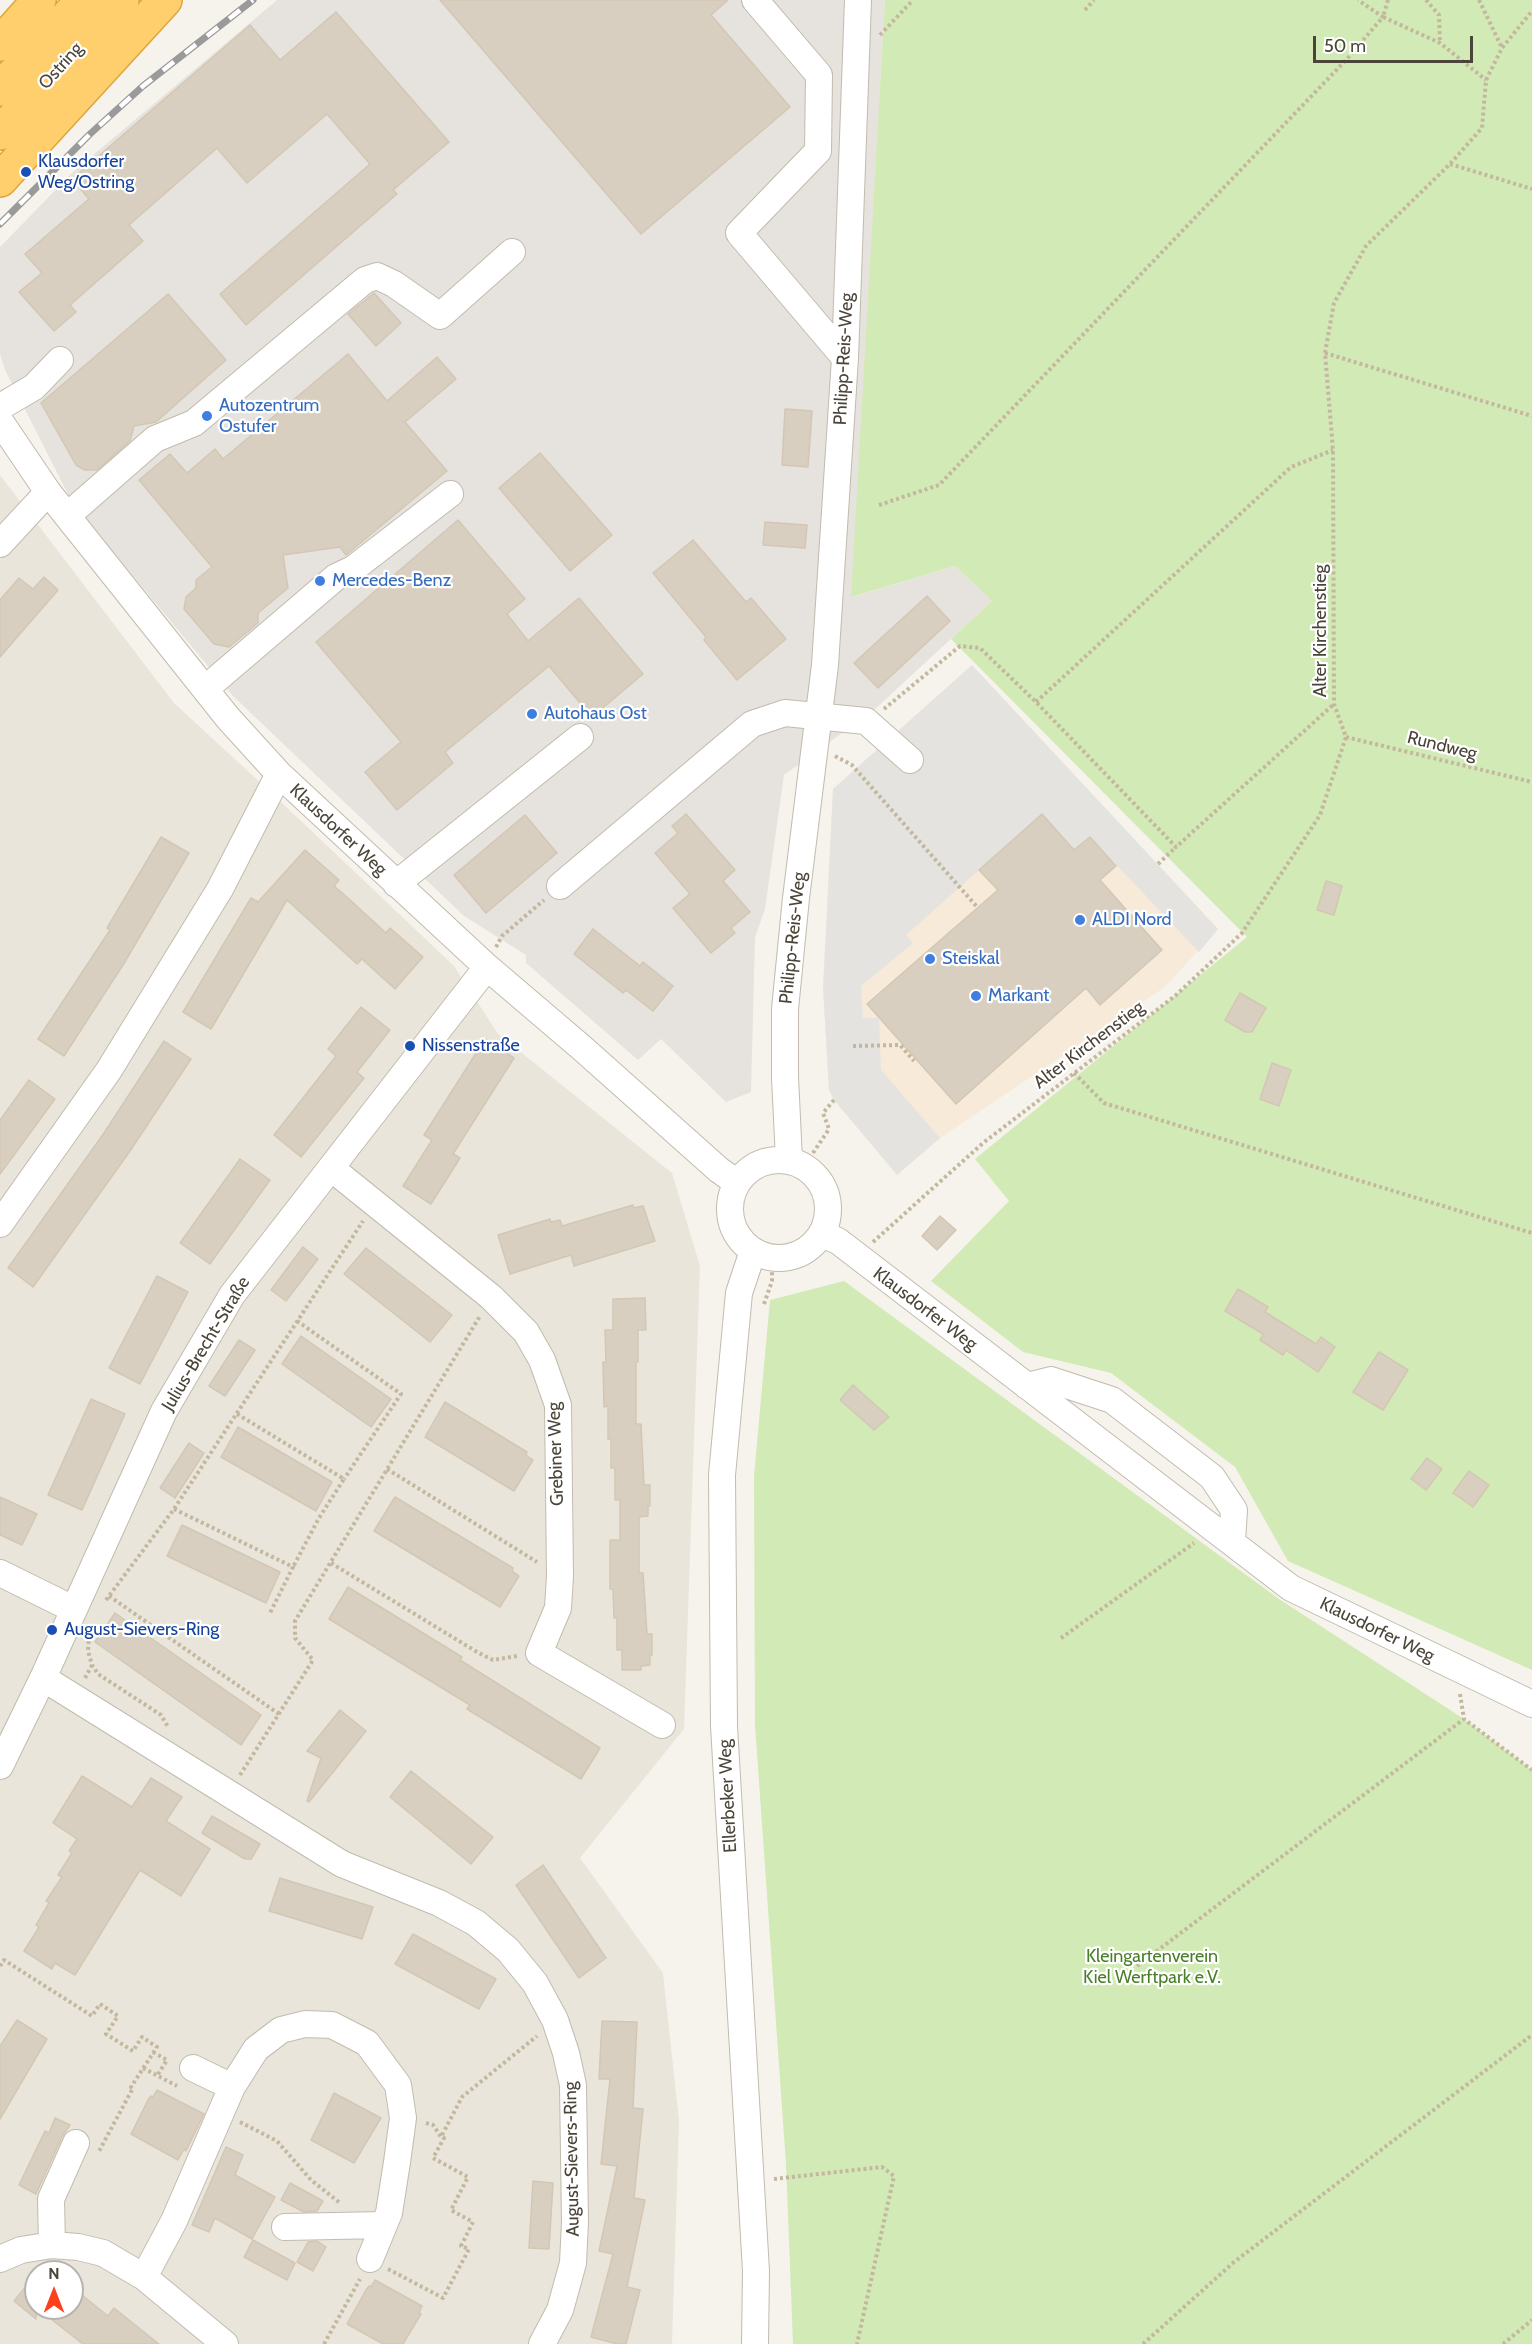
<!DOCTYPE html>
<meta charset="utf-8">
<style>
body{margin:0}
#map{position:relative;width:1532px;height:2344px;overflow:hidden;background:#f6f3ec;font-family:Cabin,sans-serif}
canvas{display:block}
.north{position:absolute;left:24px;top:2260px;width:60px;height:60px;box-sizing:border-box;background:#fff;border:2px solid #b7b4b0;border-radius:50%;rotate:0deg;font-size:16px;font-weight:700;line-height:24px;text-align:center;color:#4b4439}
.north::after{content:'';display:block;margin:auto;width:21px;height:27px;background:#fc3f1d;clip-path:polygon(50% 0,100% 100%,50% 72%,0 100%)}
.scale{position:absolute;left:1313px;top:36px;width:160px;height:27px;box-sizing:border-box;border:3px solid #4b4439;border-top:0;padding-left:8px;font-size:18px;line-height:21px;white-space:nowrap;color:#4b4439;-webkit-text-stroke:4px #fff;paint-order:stroke}
</style>
<div id="map">
<canvas width="1532" height="2344"></canvas>
<div class="north">N</div>
<div class="scale">50 m</div>
</div>
<script>
const c = document.querySelector('canvas').getContext('2d');
c.lineJoin = 'round';
function fill(path, color) { c.fillStyle = color; c.fill(path, 'evenodd'); }
const poly = rows => new Path2D(rows.map(r => 'M' + r).join(''));
function trace(path, color, width, dash) { c.strokeStyle = color; c.lineWidth = width; c.lineCap = dash ? 'butt' : 'round'; c.setLineDash(dash || []); c.stroke(path); }
function drawText(font, color, halo, rows, align = 'center') {
  c.font = font + ' Cabin,sans-serif'; c.lineWidth = 4.5; c.setLineDash([]); c.textBaseline = 'middle'; c.strokeStyle = halo; c.fillStyle = color; for (const [text, x, y, turn = 0] of rows) {
    c.save(); c.translate(x, y); c.rotate((+turn || 0) * Math.PI / 180); c.textAlign = isNaN(turn) ? turn : align; if (halo) c.strokeText(text, 0, 0); c.fillText(text, 0, 0); c.restore();
  }
}
fill(poly([
 [0,475,174,703,263,785,454,966,498,1034,672,1173,700,1266,684,1729,580,1858,663,1973,679,2121,672,2344,0,2344],
 [36,2272,72,2272,72,2308,36,2308]
]), '#eae5da');
fill(poly([
 [972,665,1218,929,1165,987,940,1138,897,1175,834,1100,829,1090,823,988,833,789]
]), '#f7ead8');
fill(poly([
 [277,0,885,0,852,597,955,566,992,601,875,709,784,775,765,909,755,937,751,1092,726,1102,661,1039,638,1060,526,963,526,955,464,916,233,696,73,504,5,370,0,354,0,247,73,172]
]), '#e6e2dd');
fill(poly([
 [885,0,1532,0,1532,1670,1288,1561,1235,1467,1111,1373,1023,1352,931,1281,1009,1201,975,1159,1247,937,951,639,992,601,955,566,851,597],
 [844,1281,1279,1599,1464,1719,1532,1770,1532,2344,793,2344,786,2164,755,1725,754,1476,770,1300]
]), '#d2eab5');
fill(poly([
 [972,665,1218,929,1199,952,1090,837,1074,850,1042,814,906,935,913,943,861,986,863,1018,879,1018,881,1070,940,1138,897,1175,834,1100,829,1090,823,988,833,789]
]), '#e5e3e0');
const building = poly([
 [440,0,728,0,711,15,790,107,641,234,440,0],
 [336,12,449,142,393,190,397,194,246,325,220,294,370,164,327,114,247,183,217,148,129,225,143,241,70,305,76,312,54,331,19,292,42,273,25,254,89,199,72,179,250,25,280,60,336,12],
 [374,293,401,323,376,346,348,314,374,293],
 [168,294,226,360,156,422,134,426,130,441,97,470,85,470,76,465,41,403,168,294],
 [348,354,387,401,437,357,456,379,405,422,447,471,346,555,340,547,283,555,288,588,258,613,258,623,229,647,214,644,184,609,186,597,196,588,196,580,212,567,139,480,170,454,187,473,215,449,223,459,348,354],
 [785,409,812,411,808,467,782,465,785,409],
 [540,453,612,535,570,571,499,488,540,453],
 [458,520,525,599,507,614,528,641,579,598,643,674,592,717,549,666,445,752,453,763,397,810,365,772,401,742,316,642,458,520],
 [765,522,807,525,805,548,763,545,765,522],
 [693,540,746,602,751,598,786,639,737,680,704,640,706,637,653,573,693,540],
 [44,577,58,590,0,657,0,600,19,578,33,589,44,577],
 [927,596,950,621,878,688,854,663,927,596],
 [686,814,735,870,723,881,750,912,731,928,735,933,711,953,673,908,690,894,655,853,678,833,672,826,686,814],
 [1042,814,1074,850,1090,837,1116,866,1100,880,1162,950,1100,1005,1086,988,956,1104,867,1004,998,890,979,870,1042,814],
 [525,815,557,853,486,913,454,875,525,815],
 [161,837,189,853,123,965,64,1056,38,1039,110,930,107,928,161,837],
 [305,850,339,880,334,886,348,898,386,933,390,928,423,957,395,989,362,959,357,964,287,900,211,1029,183,1012,251,898,258,902,305,850],
 [1326,881,1342,886,1334,915,1317,910,1326,881],
 [593,929,640,966,643,962,673,986,653,1011,626,990,623,993,574,954,593,929],
 [1240,993,1266,1008,1252,1032,1245,1032,1225,1020,1240,993],
 [361,1007,390,1030,357,1072,364,1078,301,1157,274,1135,336,1056,328,1049,361,1007],
 [485,1039,514,1058,453,1154,460,1158,431,1204,403,1186,432,1140,424,1135,485,1039],
 [164,1041,191,1059,130,1151,33,1287,8,1268,104,1133,164,1041],
 [1272,1063,1291,1070,1279,1106,1260,1099,1272,1063],
 [29,1080,55,1099,0,1174,0,1120,29,1080],
 [240,1159,270,1180,210,1264,180,1243,240,1159],
 [633,1205,634,1208,643,1206,655,1241,574,1266,571,1255,510,1274,498,1235,550,1219,551,1222,560,1220,562,1226,633,1205],
 [940,1216,956,1230,937,1250,922,1236,940,1216],
 [303,1247,318,1259,286,1301,271,1290,303,1247],
 [366,1248,452,1315,430,1342,344,1274,366,1248],
 [157,1276,188,1292,140,1384,109,1368,157,1276],
 [1238,1289,1268,1307,1265,1312,1316,1344,1321,1337,1335,1347,1318,1372,1286,1350,1283,1355,1260,1340,1263,1334,1225,1311,1238,1289],
 [645,1298,646,1330,638,1330,638,1362,636,1362,636,1424,641,1424,644,1485,650,1485,650,1506,648,1506,648,1516,639,1517,639,1573,643,1573,647,1634,652,1634,652,1655,650,1655,650,1665,641,1666,641,1670,622,1670,622,1650,617,1650,617,1618,614,1618,613,1589,610,1589,610,1540,620,1540,620,1500,615,1500,615,1468,611,1468,611,1439,608,1439,608,1406,604,1407,603,1362,606,1362,605,1330,613,1330,613,1299,645,1298],
 [301,1336,391,1399,371,1427,282,1364,301,1336],
 [239,1340,255,1350,225,1396,209,1386,239,1340],
 [1379,1352,1408,1370,1383,1410,1353,1392,1379,1352],
 [853,1385,889,1417,874,1430,840,1400,853,1385],
 [91,1399,125,1414,82,1510,48,1495,91,1399],
 [445,1402,527,1452,526,1455,533,1460,514,1491,425,1437,445,1402],
 [238,1427,332,1482,316,1511,221,1457,238,1427],
 [189,1443,204,1453,175,1498,160,1488,189,1443],
 [1427,1458,1442,1469,1426,1490,1411,1479,1427,1458],
 [1469,1471,1489,1485,1473,1507,1453,1493,1469,1471],
 [0,1497,37,1514,22,1545,0,1535,0,1497],
 [395,1497,513,1568,512,1571,519,1576,500,1607,374,1531,395,1497],
 [182,1525,280,1572,266,1603,167,1556,182,1525],
 [348,1587,462,1657,460,1660,600,1748,581,1779,467,1709,470,1705,329,1619,348,1587],
 [115,1613,261,1715,241,1745,95,1642,115,1613],
 [340,1710,366,1731,309,1802,307,1801,321,1758,307,1751,340,1710],
 [411,1771,493,1837,471,1864,390,1797,411,1771],
 [82,1776,132,1807,151,1778,182,1797,166,1821,210,1849,181,1896,140,1870,75,1975,55,1963,52,1969,24,1951,39,1927,36,1925,49,1903,46,1901,62,1877,58,1875,72,1853,69,1851,77,1839,53,1823,82,1776],
 [212,1816,260,1844,251,1859,245,1859,202,1833,212,1816],
 [543,1865,606,1958,579,1978,516,1885,543,1865],
 [280,1878,373,1907,362,1939,269,1911,280,1878],
 [413,1934,496,1979,479,2009,395,1964,413,1934],
 [17,2020,47,2039,0,2119,0,2046,17,2020],
 [602,2021,637,2022,633,2108,643,2109,634,2198,645,2200,627,2287,640,2290,626,2344,617,2344,591,2337,613,2254,599,2251,617,2166,601,2164,610,2079,599,2079,602,2021],
 [157,2090,204,2114,186,2151,184,2149,178,2160,131,2134,148,2100,151,2096,153,2097,157,2090],
 [334,2093,381,2118,354,2163,311,2140,334,2093],
 [55,2118,70,2125,62,2137,36,2194,19,2185,45,2131,49,2133,55,2118],
 [226,2147,243,2155,235,2175,275,2197,252,2239,215,2218,209,2232,192,2225,226,2147],
 [533,2181,553,2183,549,2249,529,2248,533,2181],
 [290,2183,323,2201,317,2211,304,2212,281,2200,290,2183],
 [253,2240,295,2263,287,2280,244,2257,253,2240],
 [317,2241,326,2247,313,2271,297,2262,308,2242,317,2241],
 [36,2274,36,2319,14,2301,36,2274],
 [375,2280,422,2306,419,2313,421,2314,403,2344,383,2344,347,2324,366,2290,369,2286,371,2287,375,2280],
 [72,2287,108,2316,114,2308,159,2344,83,2344,37,2308,72,2308,72,2287]
]);
fill(building, '#d8cfc1');
trace(building, '#d3c7b4', 1.5);
const minor = poly([
 [755,0,819,75,818,151,739,233,845,358],
 [0,407,34,387,60,360],
 [0,421,48,492,228,718,279,774,487,967,582,1048,719,1170,736,1182],
 [67,516,155,439,194,423,365,280,377,276,394,284,440,316,512,252],
 [0,544,48,492],
 [205,689,336,577,353,569,450,494],
 [396,884,580,737],
 [560,886,752,724,785,713,866,721,910,760],
 '730 1209a49 49 0 1 1 98 0a49 49 0 1 1-98 0Z',
 [789,1160,785,1077,785,1009,796,898,825,665,845,358,858,0],
 [331,1168,491,1297,526,1332,542,1360,558,1405,560,1576,558,1608,539,1653,662,1725],
 [0,1224,109,1070,220,889,279,774],
 [822,1234,838,1241,1291,1588,1532,1704],
 [753,1251,739,1293,722,1475,724,1726,756,2271,755,2344],
 [1027,1386,1051,1380,1112,1400,1212,1477,1234,1510,1232,1541],
 [0,1573,73,1609],
 [43,1678,342,1864,439,1903,476,1923,508,1950,535,1983,555,2020,566,2053,573,2085,575,2222,573,2263,560,2310,542,2344],
 [0,1766,43,1678,164,1411,232,1295,487,967],
 [193,2068,232,2087],
 [285,2227,384,2225],
 [52,2245,51,2199,76,2143],
 [0,2259,21,2250,52,2245,78,2247,103,2253,144,2277,225,2344],
 [144,2277,174,2221,232,2087,256,2049,281,2030,305,2024,332,2025,367,2043,398,2085,403,2118,397,2162,389,2213,370,2259]
]);
const highway = poly([
 [0,44,39,0],
 [0,89,83,0],
 [0,133,122,0],
 [0,180,165,0]
]);
trace(minor, '#c2bbae', 28);
trace(highway, '#e0a43c', 36);
trace(poly([
 [1388,0,1383,17,1440,43,1486,80],
 [1426,0,1439,15,1440,43],
 [1479,0,1502,48],
 [1085,10,1094,0],
 [880,35,913,0],
 [1450,164,1532,189],
 [1325,353,1532,416],
 [879,505,939,485,1346,60,1383,17,1358,0],
 [1036,702,1291,467,1333,450],
 [884,709,960,646,980,648,1036,702,1176,847,1334,704],
 [1346,737,1532,782],
 [835,756,852,765,978,908],
 [1158,864,1176,847],
 [496,947,502,936,544,900],
 [853,1046,900,1045,914,1061],
 [1074,1073,1104,1103,1532,1233],
 [813,1153,829,1129,823,1113,834,1100],
 [873,1242,983,1143,1175,996,1242,933,1320,815,1346,737,1334,704,1333,450,1325,353,1334,303,1366,246,1450,164,1482,128,1486,80,1502,48,1532,11],
 [764,1304,772,1281,772,1271],
 [297,1321,401,1394,344,1479],
 [237,1414,344,1479,319,1518,293,1567],
 [387,1469,537,1562],
 [174,1509,293,1567,270,1613],
 [331,1563,477,1652,493,1660,517,1656],
 [109,1596,279,1714],
 [106,1600,174,1509,363,1221],
 [89,1635,88,1651,92,1665,98,1674,161,1715,168,1727],
 [1061,1638,1194,1543],
 [85,1678,92,1665],
 [1460,1694,1464,1719,1532,1770],
 [240,1775,313,1660,295,1638,295,1621,480,1316],
 [0,1966,4,1960,92,2016,100,2004,118,2016,106,2034,133,2051,142,2037,157,2047,131,2087,133,2088,98,2153],
 [1137,1966,1464,1719],
 [153,2052,167,2060,157,2076],
 [143,2068,177,2086],
 [240,2122,277,2141,311,2180,340,2203],
 [426,2123,433,2125,441,2137,462,2097,537,2036],
 [774,2179,882,2167,894,2176,857,2344],
 [388,2269,443,2298,469,2249,461,2246,473,2222,451,2210,468,2177,433,2158,444,2138,441,2137],
 [324,2344,360,2279],
 [1143,2344,1234,2262,1532,2035],
 [1503,2344,1532,2320]
]), '#c4b79f', 4, [3, 3]);
trace(minor, '#fff', 26);
trace(highway, '#ffcf6e', 33);
const rail = poly([
 [0,224,90,134,143,86,253,0]
]);
trace(rail, '#9a9a9a', 7);
trace(rail, '#fff', 4.5, [14]);
for (const [x, y, r, color] of [
 [26,172,6,"#1a4fb4"],
 [207,416,6,"#3f7fe0"],
 [320,581,6,"#3f7fe0"],
 [532,714,6,"#3f7fe0"],
 [1080,920,6,"#3f7fe0"],
 [930,959,6,"#3f7fe0"],
 [976,996,6,"#3f7fe0"],
 [410,1046,6,"#1a4fb4"],
 [52,1630,6,"#1a4fb4"]
]) { const dot = new Path2D(); dot.arc(x, y, r, 0, 2 * Math.PI); c.fillStyle = color; c.fill(dot); trace(dot, '#fff', 2); }
drawText('18px', '#4b4439', '#fff', [
 ["Ostring",61,66,-48],
 ["Philipp-Reis-Weg",844,359,-87],
 ["Alter Kirchenstieg",1321,631,-90],
 ["Rundweg",1442,746,14],
 ["Klausdorfer Weg",338,830,43],
 ["Philipp-Reis-Weg",793,938,-84],
 ["Alter Kirchenstieg",1089,1045,-37],
 ["Klausdorfer Weg",925,1309,37],
 ["Julius-Brecht-Straße",206,1344,-59],
 ["Grebiner Weg",556,1454,-92],
 ["Klausdorfer Weg",1377,1630,26],
 ["Ellerbeker Weg",728,1796,-93],
 ["August-Sievers-Ring",572,2159,-91]
]);
drawText('18px', '#164399', '#fff', [
 ["Klausdorfer",38,162],
 ["Weg/Ostring",38,183],
 ["Nissenstraße",422,1046],
 ["August-Sievers-Ring",64,1630]
], 'left');
drawText('18px', '#366cbe', '#fff', [
 ["Autozentrum",219,406],
 ["Ostufer",219,427],
 ["Mercedes-Benz",332,581],
 ["Autohaus Ost",544,714],
 ["ALDI Nord",1092,920],
 ["Steiskal",942,959],
 ["Markant",988,996]
], 'left');
drawText('18px', '#4a7f2a', '#fff', [
 ["Kleingartenverein",1152,1957],
 ["Kiel Werftpark e.V.",1152,1978]
]);
</script>
